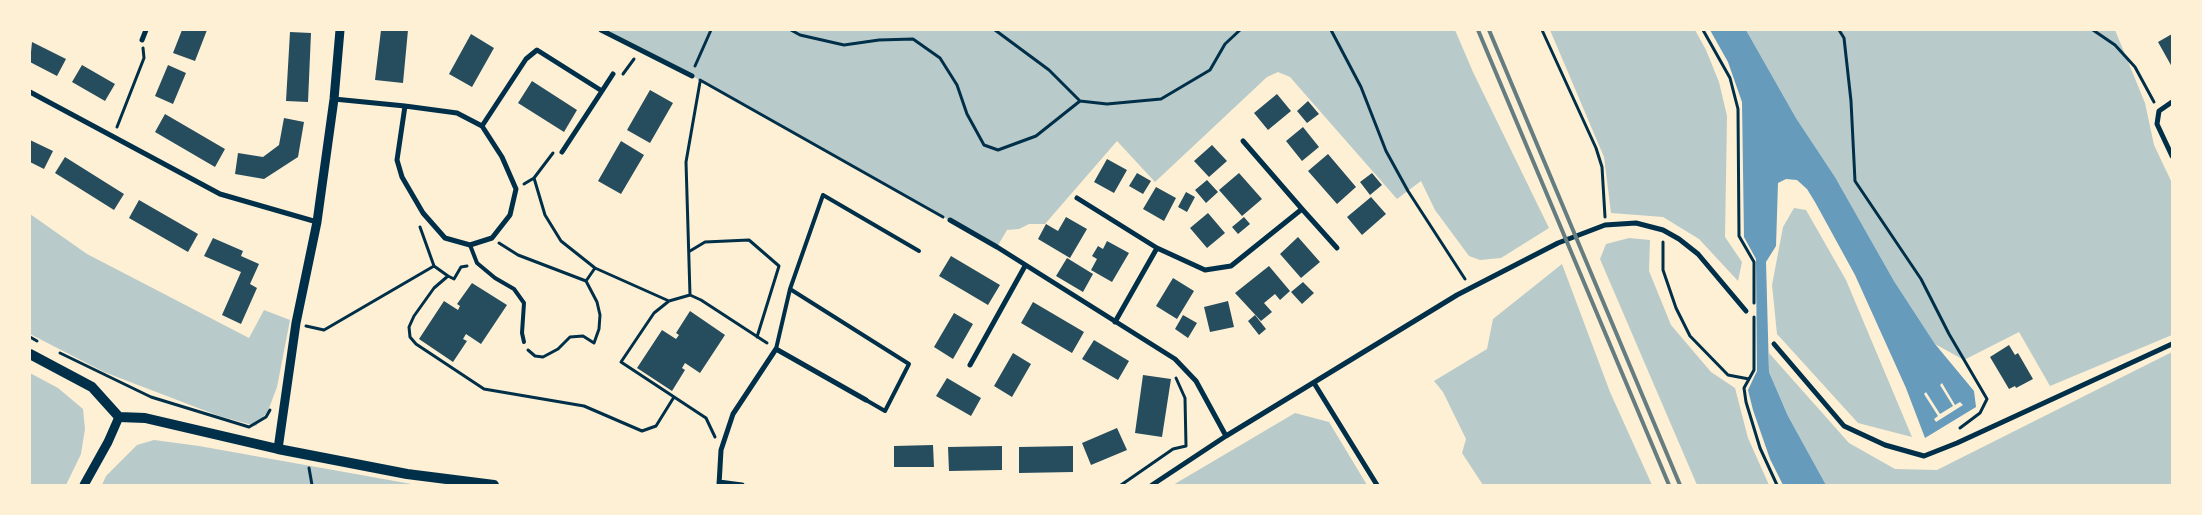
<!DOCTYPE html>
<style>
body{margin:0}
#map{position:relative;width:2202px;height:515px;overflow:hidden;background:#fdf0d5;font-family:"PT Sans Narrow",sans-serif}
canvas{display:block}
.frame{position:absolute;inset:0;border:31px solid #fdf0d5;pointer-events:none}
</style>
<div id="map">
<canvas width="2202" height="515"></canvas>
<div class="frame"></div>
</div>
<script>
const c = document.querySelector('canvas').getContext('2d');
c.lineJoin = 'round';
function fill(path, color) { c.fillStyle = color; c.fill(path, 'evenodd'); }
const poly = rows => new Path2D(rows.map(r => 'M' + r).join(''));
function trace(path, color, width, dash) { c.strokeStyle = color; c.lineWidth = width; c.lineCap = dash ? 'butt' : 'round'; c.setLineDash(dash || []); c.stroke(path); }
fill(poly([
 [601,30,1455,30,1473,72,1549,228,1501,258,1480,260,1469,256,1435,210,1421,181,1397,199,1290,77,1278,72,1267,77,1155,182,1117,141,1045,224,1029,224,1019,229,1007,230,997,247,685,72],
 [1550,30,1695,30,1706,50,1719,82,1727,116,1725,237,1742,262,1738,281,1699,239,1663,217,1611,213,1604,157],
 [1746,30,2115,30,2145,103,2154,145,2172,183,2172,335,2050,386,2019,332,1964,360,1935,344,1894,281,1835,177,1796,118],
 [1794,208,1806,210,1846,280,1912,437,1858,423,1777,334,1772,285,1783,227],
 [30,214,87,254,249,338,264,310,290,320,277,387,268,411,256,426,219,416,104,372,30,334],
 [1629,238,1650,240,1649,271,1671,325,1711,372,1735,388,1748,438,1769,485,1697,485,1600,259,1606,244],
 [1562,264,1610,392,1652,485,1483,485,1462,453,1466,439,1443,392,1434,381,1487,349,1493,319],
 [2172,352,2172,485,1826,485,1788,416,1769,372,1769,353,1849,443,1895,469,1937,470],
 [30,373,58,388,83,409,85,429,81,454,66,485,30,485],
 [1295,413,1329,422,1367,485,1173,485],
 [154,440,199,446,417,485,102,485,106,476,137,445]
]), '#b9caca');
fill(poly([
 [1710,30,1746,30,1796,118,1835,177,1894,281,1935,344,1974,391,1976,407,1925,438,1906,388,1855,275,1815,202,1807,189,1797,180,1786,179,1778,183,1776,246,1766,262,1769,372,1788,416,1826,485,1783,485,1770,459,1753,410,1748,390,1757,371,1756,259,1744,237,1742,102,1728,62]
]), '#669bbc');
fill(poly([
 [1942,383,1955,405,1960,402,1963,405,1936,422,1934,419,1938,416,1924,394,1926,392,1940,414,1953,406,1940,385]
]), '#fdf0d5');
fill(poly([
 [182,30,207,30,195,61,173,53],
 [381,30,408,30,403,83,375,80],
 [290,32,311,33,308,102,286,101],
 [471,34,494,48,472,87,449,74],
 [2172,34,2172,67,2158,42],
 [32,42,66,59,57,76,30,62],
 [82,65,115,84,105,101,72,82],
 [168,65,186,73,173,104,155,96],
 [532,81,577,110,564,132,518,103],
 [650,90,673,103,650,143,627,130],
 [1277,94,1291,111,1268,130,1254,113],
 [1308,101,1319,114,1307,123,1297,111],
 [165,114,225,149,215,167,155,132],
 [284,118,304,122,298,157,264,179,235,174,238,153,263,157,279,145],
 [1303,127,1319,147,1302,161,1286,141],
 [30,140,53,151,44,169,30,162],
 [621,141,644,155,621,194,598,181],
 [1212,145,1227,161,1209,177,1194,161],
 [1328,154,1356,187,1337,204,1308,171],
 [65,157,124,194,114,210,55,173],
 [1107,159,1127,170,1114,193,1094,182],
 [1137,173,1151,181,1143,194,1129,186],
 [1239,173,1262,199,1242,216,1219,190],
 [1372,173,1382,185,1370,195,1360,182],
 [1207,180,1218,192,1206,203,1195,190],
 [1156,187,1176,198,1164,221,1143,209],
 [1186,192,1195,197,1187,212,1178,207],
 [1371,197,1386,214,1362,235,1347,217],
 [139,200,198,234,188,252,129,218],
 [1208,213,1225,233,1207,248,1190,228],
 [1066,217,1087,229,1070,258,1038,239,1046,224,1058,231],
 [1244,217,1250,224,1238,234,1232,227],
 [1298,237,1320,262,1301,278,1280,254],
 [213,238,243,251,241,256,259,264,250,284,257,288,241,324,222,315,241,272,204,256],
 [1107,241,1129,253,1112,282,1091,270,1097,259,1092,256,1098,246,1103,249],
 [951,256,1000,285,988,305,939,276],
 [1067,258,1093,274,1083,292,1056,276],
 [1269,266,1290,291,1280,300,1275,294,1264,303,1272,312,1261,321,1235,293],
 [1173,278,1194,291,1177,319,1156,306],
 [1303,282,1314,293,1302,304,1291,292],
 [472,283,507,305,481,344,466,334,463,339,467,341,453,362,419,339,444,301,458,310,460,306,457,304],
 [1228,301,1234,327,1210,332,1204,307],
 [1033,302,1084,332,1072,353,1021,323],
 [690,311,725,335,700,373,685,363,682,368,685,370,672,391,637,368,662,330,676,339,679,335,676,333],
 [954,313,973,324,953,359,934,347],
 [1183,315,1197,323,1188,338,1175,329],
 [1255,315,1266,329,1259,335,1248,321],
 [1094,340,1129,361,1118,380,1082,359],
 [2009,345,2015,355,2018,353,2033,379,2016,388,2015,386,2009,389,1990,357],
 [1013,353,1031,364,1012,397,994,386],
 [1143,375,1171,379,1162,437,1135,433],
 [947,378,981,398,971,416,936,396],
 [1117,428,1127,450,1091,465,1082,443],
 [933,445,934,467,894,467,894,446],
 [1002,446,1002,470,949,471,948,447],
 [1073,446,1073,472,1019,473,1019,447]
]), '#264d5e');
trace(poly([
 [791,30,800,35,844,45,879,40,913,39,940,58,957,85,967,114,984,145,998,150,1036,136,1080,101],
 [995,30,1049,70,1080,101,1107,104,1161,99,1210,70,1225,44,1240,30],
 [1331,30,1361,87,1386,151,1408,191,1465,279],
 [1542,30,1596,148,1602,167,1605,217],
 [1703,30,1730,78,1738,109,1739,236,1754,262,1754,303],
 [1839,30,1844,38,1851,101,1855,181,1921,279,1949,334,1987,399,1980,413,1960,428],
 [2093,30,2115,45,2135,67,2154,102],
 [695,66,711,30],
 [623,74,634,59],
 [700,80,943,217],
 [117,127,144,58,143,48],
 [534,178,553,153],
 [524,184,534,178,545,215,561,241,595,268,669,301],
 [1663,242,1663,270,1676,308,1690,336,1728,375,1749,379],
 [499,243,518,255,586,281,597,302,600,315,599,329,594,343,583,336,570,337,558,349,543,357,535,356,528,350],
 [690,251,705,242,749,240,779,266,757,337],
 [434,266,448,276],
 [467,266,461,267,454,279,448,276,434,288,414,316,409,327,410,337,416,344,484,389,584,406,642,431,656,426,674,397],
 [586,281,595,268],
 [690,295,686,162,700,82],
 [1754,317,1754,370,1744,388,1746,402,1760,448,1777,485],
 [306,326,324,330,434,266,420,227],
 [30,337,37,341],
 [60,353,151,397,249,427,266,417,270,410],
 [715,437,706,418,621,362,654,313,669,301,690,295,701,300,767,343],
 [309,468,312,485],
 [1121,485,1173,449,1186,446,1185,398,1176,378]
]), '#003049', 3);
trace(poly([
 [470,245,477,263,495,278,514,289,524,303,522,333,524,342],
 [790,289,909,364,885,411,866,400],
 [776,349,790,289,823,195,919,251]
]), '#003049', 4);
trace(poly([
 [601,30,692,76],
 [142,40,146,30],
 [602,91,613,74],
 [30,92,220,194,317,222],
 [334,99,405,106,457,113,482,126,502,157,516,189,510,215,492,238,470,245,445,238,423,213,402,177,397,160,405,106],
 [2172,102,2159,111,2157,124,2172,156],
 [482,126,526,59,537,50,602,91,562,152],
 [1243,141,1302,209],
 [1077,198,1157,248,1205,270,1231,266,1302,209,1337,248],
 [950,220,997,247,1175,359,1196,381,1226,436],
 [1115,322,1157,248],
 [1774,344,1844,426,1885,445,1924,456,1957,443,2172,344],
 [970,365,1025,266],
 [1314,383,1377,485],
 [719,482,742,485],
 [719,485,721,450,733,414,776,349,866,400],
 [1152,485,1226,436,1457,295,1558,243,1605,225,1636,223,1663,230,1679,239,1698,254,1746,311]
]), '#003049', 5);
trace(poly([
 [278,449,296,323,317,222,334,99,340,30],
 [84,485,108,442,119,417]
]), '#003049', 9);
trace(poly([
 [30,354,92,387,119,417,145,418,278,449,407,474,494,485]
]), '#003049', 10);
trace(poly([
 [1478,30,1669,485],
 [1489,30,1680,485]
]), '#657d81', 4);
</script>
